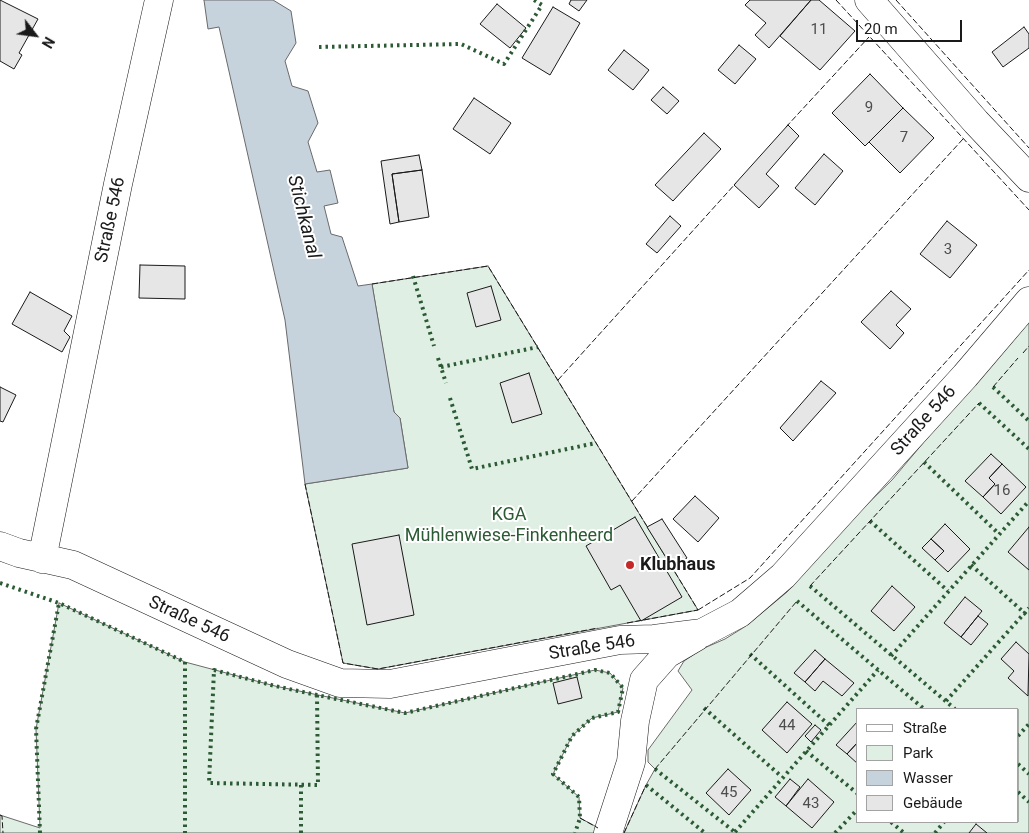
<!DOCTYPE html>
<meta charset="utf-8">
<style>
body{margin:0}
#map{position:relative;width:1029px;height:833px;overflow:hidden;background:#fff;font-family:Roboto,sans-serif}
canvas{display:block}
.legend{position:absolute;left:856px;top:708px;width:162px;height:115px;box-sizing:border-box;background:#fff;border:1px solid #a3a3a3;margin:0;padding:6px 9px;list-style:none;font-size:15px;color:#1a1a1a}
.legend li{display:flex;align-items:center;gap:10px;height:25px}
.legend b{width:25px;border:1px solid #a3a3a3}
.north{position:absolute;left:10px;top:10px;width:50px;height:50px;-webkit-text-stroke:4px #fff;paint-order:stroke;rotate:120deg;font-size:14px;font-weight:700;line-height:20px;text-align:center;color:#1a1a1a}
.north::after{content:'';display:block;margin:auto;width:18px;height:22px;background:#1a1a1a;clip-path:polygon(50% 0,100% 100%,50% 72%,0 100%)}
.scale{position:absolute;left:856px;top:20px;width:106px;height:22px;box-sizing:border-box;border:2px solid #1a1a1a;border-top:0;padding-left:6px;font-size:15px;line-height:18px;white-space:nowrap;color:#1a1a1a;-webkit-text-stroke:4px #fff;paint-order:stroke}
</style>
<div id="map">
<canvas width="1029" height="833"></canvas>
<ul class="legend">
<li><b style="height:6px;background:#fff"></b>Straße</li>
<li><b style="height:14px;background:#e0efe3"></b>Park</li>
<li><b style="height:14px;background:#c6d2dc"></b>Wasser</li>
<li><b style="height:14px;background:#e6e6e6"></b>Gebäude</li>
</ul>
<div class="north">N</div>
<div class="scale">20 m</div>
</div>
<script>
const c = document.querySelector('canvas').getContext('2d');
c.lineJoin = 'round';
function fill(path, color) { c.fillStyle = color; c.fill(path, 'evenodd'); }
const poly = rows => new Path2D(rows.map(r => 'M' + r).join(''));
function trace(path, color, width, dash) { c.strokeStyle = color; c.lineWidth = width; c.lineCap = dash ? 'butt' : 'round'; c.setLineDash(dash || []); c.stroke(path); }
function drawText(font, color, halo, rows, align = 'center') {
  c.font = font + ' Roboto,sans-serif'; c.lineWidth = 4; c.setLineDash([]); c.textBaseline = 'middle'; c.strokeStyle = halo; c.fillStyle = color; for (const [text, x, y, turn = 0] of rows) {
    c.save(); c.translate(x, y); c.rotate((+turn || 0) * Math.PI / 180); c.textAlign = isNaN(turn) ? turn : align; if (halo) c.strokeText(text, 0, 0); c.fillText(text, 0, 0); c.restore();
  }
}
const green = poly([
 [488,266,698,610,378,669,343,663,305,484,408,468,400,418,394,412,391,398,372,284,488,266],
 [1029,317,1029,833,624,833,646,785,655,769,648,762,648,750,692,690,678,671,684,661,702,649,725,639,746,626,787,592,853,518,892,480,1029,317],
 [858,709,1018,709,1018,822,858,822,858,709],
 [59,603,185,662,275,686,405,713,595,670,610,673,623,688,618,712,592,718,572,736,553,774,579,797,580,818,608,833,0,833,0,815,40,828,36,729,59,603]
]);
fill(green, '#e0efe3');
trace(green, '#6a6a6a', 1);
const water = poly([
 [204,0,273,0,291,11,296,43,285,61,292,86,308,91,318,123,308,142,317,172,330,170,338,203,324,206,331,234,342,237,358,286,372,284,394,412,400,418,408,468,305,484,285,320,219,27,208,29,204,0]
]);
fill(water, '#c6d2dc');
trace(water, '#6a6a6a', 1);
const building = poly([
 [0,0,38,19,19,53,22,55,14,69,0,61,0,0],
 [571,0,587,0,579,11,569,4,571,0],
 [750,0,811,0,769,48,755,35,766,23,745,5,750,0],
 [811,0,819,0,855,31,820,70,780,36,811,0],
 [497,4,526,28,510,48,480,24,497,4],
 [553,7,580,23,550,75,522,58,553,7],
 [1024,27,1029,34,1029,48,1003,67,992,52,1024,27],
 [739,45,756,59,735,84,718,70,739,45],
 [624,50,649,70,633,90,608,70,624,50],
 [870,74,903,108,865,146,832,113,870,74],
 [663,87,679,101,667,114,651,100,663,87],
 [474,98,511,123,490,154,453,129,474,98],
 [903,108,934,138,900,173,869,142,903,108],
 [788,125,799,136,766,174,779,186,759,208,734,185,788,125],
 [704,133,721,149,673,201,655,185,704,133],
 [824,154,843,171,815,205,795,188,824,154],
 [419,155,422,170,392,174,399,222,390,224,381,161,419,155],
 [422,170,429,217,399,222,392,174,422,170],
 [670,216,681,226,657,253,646,244,670,216],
 [947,221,977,245,950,278,920,254,947,221],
 [140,265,185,266,185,299,139,298,140,265],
 [491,286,501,320,476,327,467,293,491,286],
 [891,291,911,309,896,325,904,333,890,349,861,322,891,291],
 [30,292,72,316,64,331,70,337,62,352,12,324,30,292],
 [529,373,542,414,512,423,500,383,529,373],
 [821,381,836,393,793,441,780,428,821,381],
 [0,387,16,395,3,422,0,421,0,387],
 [991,454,1002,464,989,478,995,484,983,497,965,481,991,454],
 [1002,464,1026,487,1001,514,983,497,995,484,989,478,1002,464],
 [695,496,719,518,698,542,673,519,695,496],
 [635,517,682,597,641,621,620,585,611,590,586,546,635,517],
 [662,519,687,558,672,567,647,527,662,519],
 [945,524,970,549,948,572,935,560,944,551,931,539,945,524],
 [1029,527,1029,570,1008,552,1029,527],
 [399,535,414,615,367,625,352,544,399,535],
 [931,539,944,551,935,560,922,548,931,539],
 [892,586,915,607,894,631,871,611,892,586],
 [965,597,982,611,961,637,944,623,965,597],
 [978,616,988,624,971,645,961,637,978,616],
 [1016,642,1029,654,1028,696,1008,678,1014,671,1001,659,1016,642],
 [815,650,825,659,805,682,794,673,815,650],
 [825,659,854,683,842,696,823,681,815,691,805,682,825,659],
 [577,677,582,698,558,704,553,683,577,677],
 [787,702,812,724,787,753,762,730,787,702],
 [858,721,858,742,847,754,836,745,858,721],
 [815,725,821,730,811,742,805,736,815,725],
 [858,742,858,764,847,754,858,742],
 [728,769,751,790,729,815,706,793,728,769],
 [790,779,800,787,786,806,775,797,790,779],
 [808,779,834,802,812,828,786,806,808,779],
 [976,824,987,833,969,833,976,824]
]);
fill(building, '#e6e6e6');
trace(building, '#1a1a1a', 1);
const minor = poly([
 [869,0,976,122,1029,178],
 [0,546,19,553,73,565,287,664,340,683,390,684,620,640,654,639,702,633,740,613,783,576,965,376,1029,301],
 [42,559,118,184,159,0],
 [608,833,631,762,635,721,644,680,667,654,696,637]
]);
trace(minor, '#1a1a1a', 29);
trace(minor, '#fff', 28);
trace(poly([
 [319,47,461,44,504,64,542,5,534,0],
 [413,276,434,346],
 [438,358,446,383],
 [441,367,538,347],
 [993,387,1029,421],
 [450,398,472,469,596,443],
 [979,403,1029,449],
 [924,462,999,534],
 [870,521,948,591],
 [971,565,1029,617],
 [0,583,59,603,185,662,185,833],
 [810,586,955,709],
 [797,601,924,709],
 [750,654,830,726],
 [891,656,1029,501],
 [317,695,318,785,209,783,214,670,275,686,317,695,405,713,595,670,610,673,623,688,618,712,592,718,572,736,553,774,579,797,580,818,575,833],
 [946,701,1029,608],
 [704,708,782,777],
 [1018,736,1029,724],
 [806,751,858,794],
 [1018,764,1029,774],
 [655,769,736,833],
 [646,785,705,833],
 [1018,792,1029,802],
 [891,822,904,833],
 [735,832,878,670],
 [40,833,36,729,59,603],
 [301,833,301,785],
 [835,833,858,809],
 [935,833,944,822]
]), '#2b5a34', 4, [2.5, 4]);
trace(poly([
 [836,0,1029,210],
 [896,0,1029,148],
 [786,127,869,37],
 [372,284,488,266,648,528],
 [1023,353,1029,346],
 [558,380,736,183],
 [993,387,1018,358],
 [305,484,343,663,378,669,598,628],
 [632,501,963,139],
 [810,586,979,403],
 [698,610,750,578,1029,270],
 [627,623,698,610,670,564],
 [655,769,797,601],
 [0,815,2,816,3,833],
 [580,818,598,828],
 [624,833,646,785]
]), '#1a1a1a', 1, [6, 2.5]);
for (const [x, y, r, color] of [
 [630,565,5,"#c62828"]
]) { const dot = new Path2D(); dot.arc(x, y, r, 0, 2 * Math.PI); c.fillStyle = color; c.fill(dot); trace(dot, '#fff', 2); }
drawText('15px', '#4d4d4d', null, [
 ["11",819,30],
 ["9",869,108],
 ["7",904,138],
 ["3",948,250],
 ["16",1002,491],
 ["44",787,726],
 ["45",729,793],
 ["43",811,804]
]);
drawText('18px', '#1a1a1a', '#fff', [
 ["Straße 546",111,220,-78],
 ["Straße 546",924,421,-48],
 ["Straße 546",189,620,25],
 ["Straße 546",592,648,-9]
]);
drawText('18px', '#2b5a34', '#fff', [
 ["KGA",509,515],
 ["Mühlenwiese-Finkenheerd",509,536]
]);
drawText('bold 18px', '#1a1a1a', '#fff', [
 ["Klubhaus",640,565]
], 'left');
drawText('italic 19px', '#1a1a1a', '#fff', [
 ["Stichkanal",303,217,76]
]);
</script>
